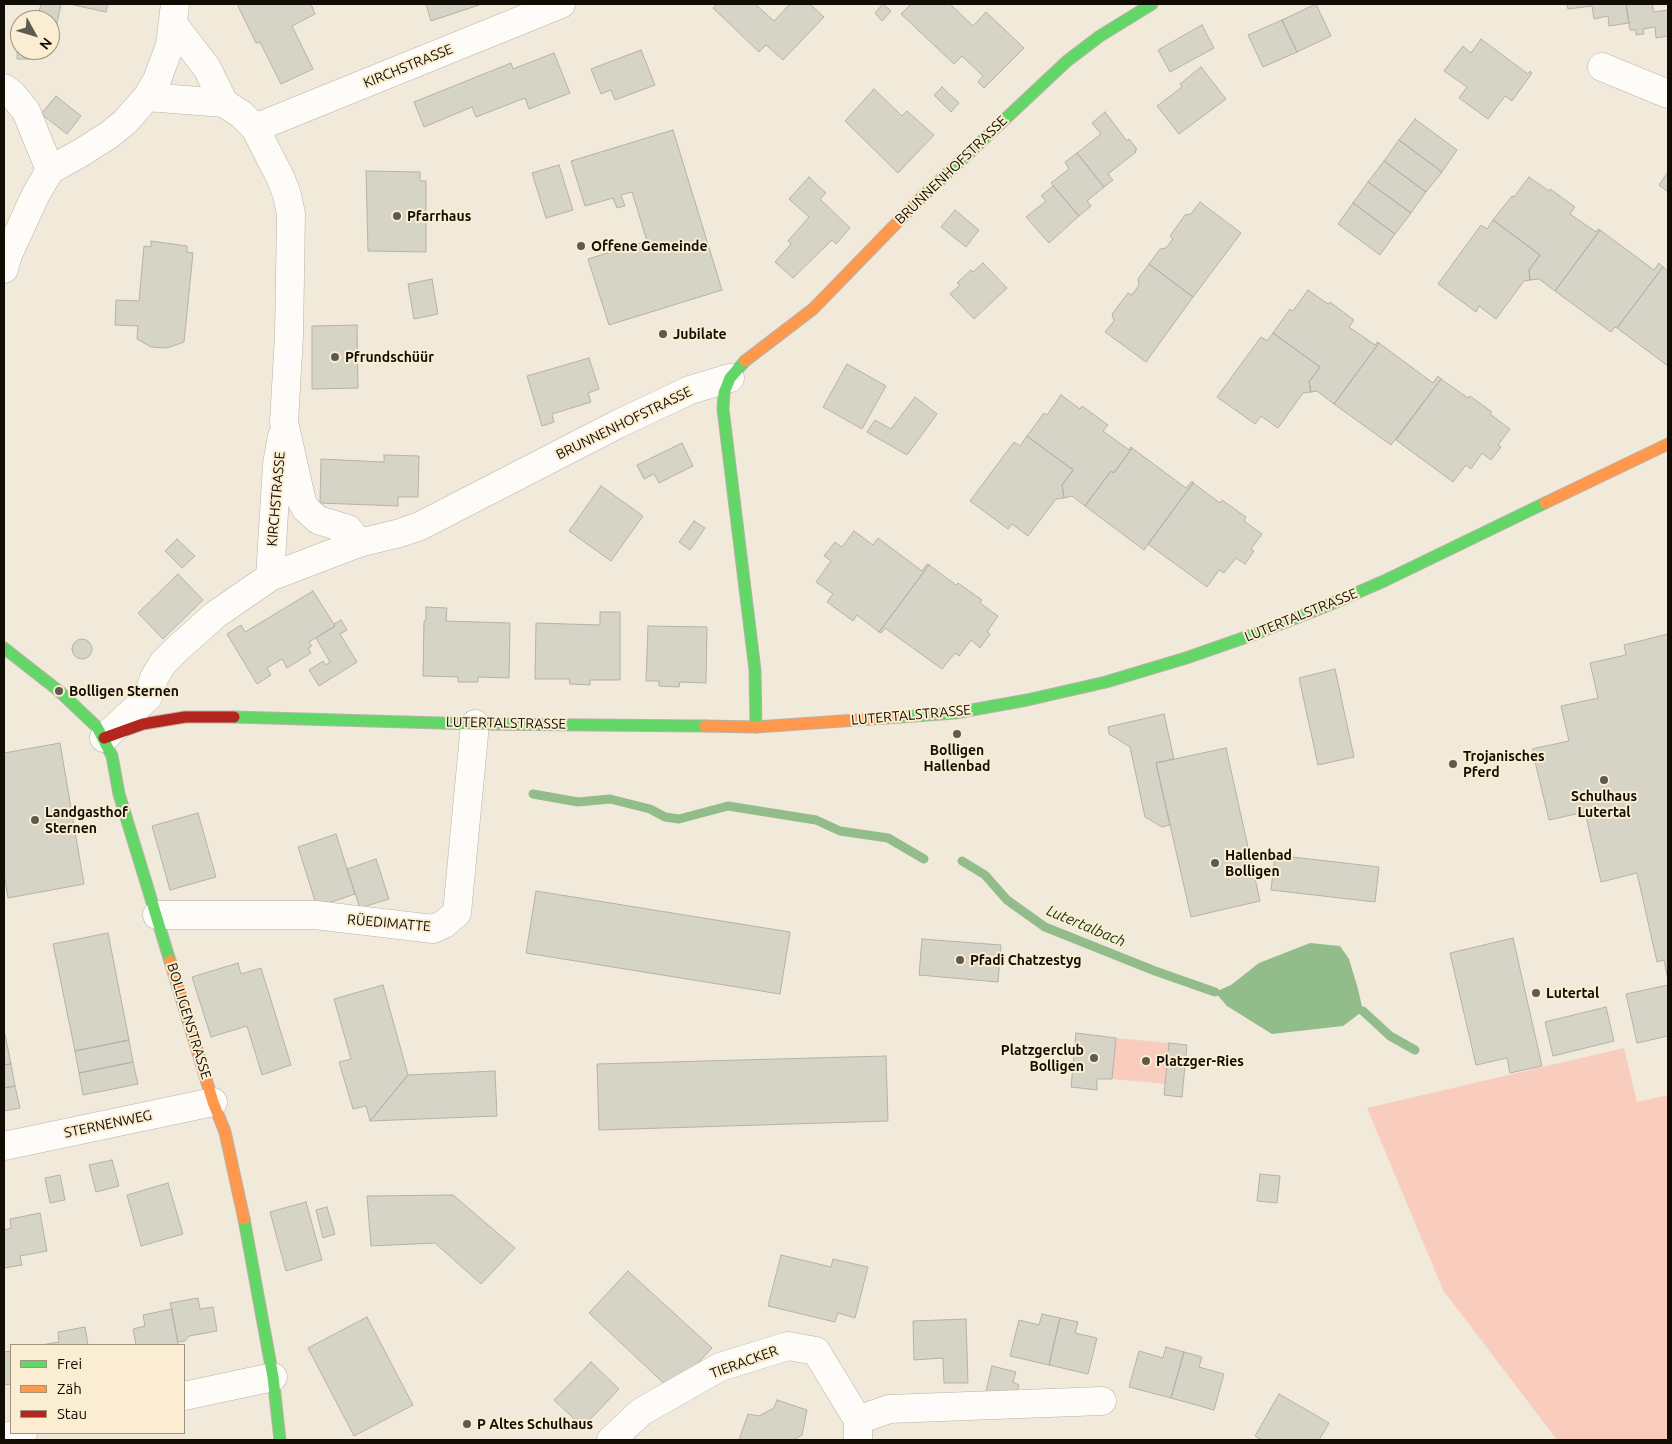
<!DOCTYPE html>
<meta charset="utf-8">
<style>
body{margin:0}
#map{position:relative;width:1672px;height:1444px;overflow:hidden;background:#f1eada;font-family:Ubuntu,sans-serif}
canvas{display:block}
.frame{position:absolute;inset:0;border:5px solid #110d05;pointer-events:none}
.legend{position:absolute;left:10px;top:1344px;width:175px;height:90px;box-sizing:border-box;background:#faedd1;border:1px solid #9d937f;margin:0;padding:6px 9px;list-style:none;font-size:15px;color:#110d05}
.legend li{display:flex;align-items:center;gap:10px;height:25px}
.legend b{width:25px;border:1px solid #9d937f}
.north{position:absolute;left:10px;top:10px;width:50px;height:50px;box-sizing:border-box;background:#faedd1;border:1px solid #9d937f;border-radius:50%;rotate:129deg;font-size:14px;font-weight:700;line-height:20px;text-align:center;color:#110d05}
.north::after{content:'';display:block;margin:auto;width:18px;height:22px;background:#5f5a50;clip-path:polygon(50% 0,100% 100%,50% 72%,0 100%)}
</style>
<div id="map">
<canvas width="1672" height="1444"></canvas>
<div class="frame"></div>
<ul class="legend">
<li><b style="height:6px;background:#63d668"></b>Frei</li>
<li><b style="height:6px;background:#ff974d"></b>Zäh</li>
<li><b style="height:6px;background:#b3261e"></b>Stau</li>
</ul>
<div class="north">N</div>
</div>
<script>
const c = document.querySelector('canvas').getContext('2d');
c.lineJoin = 'round';
function fill(path, color) { c.fillStyle = color; c.fill(path, 'evenodd'); }
const poly = rows => new Path2D(rows.map(r => 'M' + r).join(''));
function trace(path, color, width, dash) { c.strokeStyle = color; c.lineWidth = width; c.lineCap = dash ? 'butt' : 'round'; c.setLineDash(dash || []); c.stroke(path); }
function drawText(font, color, halo, rows, align = 'center') {
  c.font = font + ' Ubuntu,sans-serif'; c.lineWidth = 4; c.setLineDash([]); c.textBaseline = 'middle'; c.strokeStyle = halo; c.fillStyle = color; for (const [text, x, y, turn = 0] of rows) {
    c.save(); c.translate(x, y); c.rotate((+turn || 0) * Math.PI / 180); c.textAlign = isNaN(turn) ? turn : align; if (halo) c.strokeText(text, 0, 0); c.fillText(text, 0, 0); c.restore();
  }
}
fill(poly([
 [1116,1038,1180,1044,1176,1085,1112,1079],
 [1624,1048,1637,1102,1668,1095,1668,1440,1557,1440,1443,1290,1367,1108]
]), '#f9cdbe');
fill(poly([
 [1310,943,1340,946,1349,959,1358,989,1363,1011,1343,1026,1272,1034,1227,1006,1215,992,1231,985,1259,963]
]), '#92bc8a');
trace(poly([
 [533,794,578,802,610,799,650,809,665,817,679,819,728,806,816,820,840,831,888,838,924,859],
 [962,861,985,875,1007,900,1045,927,1155,971,1215,992],
 [1363,1011,1390,1036,1415,1050]
]), '#92bc8a', 9);
const building = poly([
 [41,4,61,4,56,28,50,26,50,20,37,20,41,4],
 [69,4,108,4,106,12,69,4],
 [237,4,311,4,315,14,292,26,313,69,281,84,260,42,256,43,237,4],
 [426,4,478,4,479,5,431,21,426,4],
 [717,4,755,4,774,21,790,4,810,4,824,17,783,60,766,45,759,52,713,8,717,4],
 [883,4,891,11,882,21,875,13,883,4],
 [911,4,950,4,973,26,986,12,1024,48,984,88,978,82,983,76,962,56,954,64,901,14,911,4],
 [1316,4,1331,36,1297,52,1282,20,1316,4],
 [1567,4,1626,4,1629,23,1609,26,1608,16,1594,19,1592,6,1568,9,1567,4],
 [1626,4,1652,4,1654,12,1668,10,1668,36,1656,38,1655,27,1643,29,1644,34,1636,35,1636,30,1630,30,1626,4],
 [1282,20,1297,52,1263,67,1248,35,1282,20],
 [1202,25,1214,48,1170,72,1158,50,1202,25],
 [18,37,20,37,20,50,32,50,31,59,17,59,18,37],
 [1481,39,1528,74,1530,71,1532,73,1512,101,1505,96,1488,119,1459,98,1467,87,1444,71,1463,46,1471,53,1481,39],
 [641,50,655,85,615,100,611,90,601,94,591,69,641,50],
 [554,53,570,93,529,109,525,98,476,117,472,107,424,127,414,102,511,63,513,69,554,53],
 [1201,67,1226,99,1179,134,1157,106,1182,87,1180,84,1201,67],
 [942,87,959,103,951,112,934,95,942,87],
 [874,89,902,116,907,111,934,135,898,173,845,121,874,89],
 [56,96,81,116,67,134,41,114,56,96],
 [1105,112,1127,141,1129,139,1137,149,1135,150,1136,152,1108,174,1113,180,1104,187,1077,153,1101,134,1092,123,1105,112],
 [1415,119,1457,150,1442,172,1399,140,1415,119],
 [673,130,722,290,609,325,588,259,647,241,632,192,621,195,625,206,617,208,613,198,585,206,571,161,673,130],
 [1399,140,1442,172,1426,192,1384,161,1399,140],
 [1077,153,1104,187,1087,201,1091,206,1079,216,1051,183,1069,169,1065,162,1077,153],
 [1384,161,1426,192,1411,213,1368,182,1384,161],
 [559,165,573,210,546,218,532,173,559,165],
 [366,171,420,172,420,181,426,181,426,252,368,251,366,171],
 [1668,172,1668,192,1659,185,1668,172],
 [809,177,826,193,820,199,850,228,836,244,832,240,793,278,775,262,791,244,788,241,809,217,789,199,809,177],
 [1529,177,1549,191,1550,189,1575,207,1570,214,1596,232,1598,229,1600,230,1555,291,1539,279,1530,280,1529,270,1540,255,1493,220,1512,196,1514,197,1529,177],
 [1368,182,1411,213,1395,234,1353,203,1368,182],
 [1053,186,1079,216,1049,243,1026,217,1046,201,1041,196,1053,186],
 [1200,202,1241,233,1193,297,1149,264,1160,249,1166,248,1173,239,1170,236,1185,215,1191,214,1200,202],
 [1353,203,1395,234,1380,255,1338,224,1353,203],
 [955,210,979,230,966,247,941,227,955,210],
 [1493,220,1540,255,1529,270,1530,280,1524,281,1496,319,1479,306,1476,312,1438,284,1481,225,1487,229,1493,220],
 [1600,230,1654,270,1659,263,1663,267,1617,328,1615,327,1611,332,1555,291,1600,230],
 [151,241,187,246,187,252,193,253,184,342,167,348,151,347,137,339,138,326,115,325,116,300,139,301,144,246,151,247,151,241],
 [983,263,1007,288,974,319,950,294,960,285,957,283,971,270,973,272,983,263],
 [1149,264,1193,297,1146,362,1105,332,1114,321,1112,314,1128,293,1132,295,1139,285,1138,279,1149,264],
 [1663,267,1668,271,1668,366,1617,328,1663,267],
 [432,279,438,314,414,319,408,284,432,279],
 [1308,290,1328,304,1330,302,1354,320,1349,327,1375,345,1377,342,1379,343,1334,404,1317,391,1311,392,1309,382,1320,367,1273,333,1290,309,1293,311,1308,290],
 [357,325,358,388,312,389,312,326,357,325],
 [1273,333,1320,367,1309,382,1311,392,1303,393,1278,428,1261,416,1255,424,1217,397,1261,337,1267,341,1273,333],
 [1379,343,1433,383,1438,376,1441,379,1391,445,1334,404,1379,343],
 [589,358,599,389,588,393,591,402,552,414,554,422,542,426,527,376,589,358],
 [847,364,886,386,862,429,823,407,847,364],
 [1441,379,1468,398,1470,396,1492,412,1490,414,1510,429,1498,445,1501,447,1491,460,1482,453,1471,469,1466,465,1453,482,1396,440,1441,379],
 [1061,395,1080,409,1082,406,1108,425,1103,431,1129,450,1131,447,1132,448,1114,473,1111,471,1085,506,1072,496,1064,498,1062,485,1073,470,1027,436,1044,413,1047,415,1061,395],
 [915,397,937,414,907,455,867,432,875,420,891,429,915,397],
 [1027,436,1073,470,1062,485,1064,498,1056,499,1028,536,1012,524,1008,529,970,501,1014,442,1020,446,1027,436],
 [682,443,693,466,659,483,654,474,644,479,637,465,682,443],
 [1132,448,1186,488,1192,481,1193,483,1144,550,1085,506,1111,471,1114,473,1132,448],
 [384,455,419,456,418,497,398,497,398,506,320,503,321,459,384,462,384,455],
 [1193,483,1220,503,1222,500,1246,517,1244,521,1262,534,1251,549,1254,551,1245,564,1236,558,1224,573,1219,570,1207,587,1148,544,1193,483],
 [601,486,643,516,611,561,569,531,601,486],
 [694,521,705,528,690,550,679,542,694,521],
 [854,531,873,545,878,538,922,571,927,564,929,565,879,632,857,615,853,621,827,602,833,594,816,582,831,561,824,556,835,542,842,547,854,531],
 [177,539,195,556,182,568,165,551,177,539],
 [929,565,956,585,958,583,982,600,980,603,998,616,987,632,990,634,980,648,971,640,959,656,955,653,942,669,885,628,881,633,879,632,929,565],
 [178,574,203,600,163,639,138,613,178,574],
 [313,591,335,626,309,642,312,646,308,648,311,653,287,668,282,659,267,668,271,675,257,684,227,634,241,625,245,632,313,591],
 [426,607,447,608,446,621,510,623,509,678,478,677,478,682,458,682,458,677,423,676,424,621,426,620,426,607],
 [600,612,620,612,620,680,590,680,590,685,570,684,569,679,535,679,536,623,600,625,600,612],
 [341,620,347,630,340,634,357,662,319,686,309,670,323,661,326,665,330,662,316,638,335,626,334,624,341,620],
 [648,626,707,627,706,683,680,682,679,687,659,686,659,681,646,681,648,626],
 [1668,634,1668,980,1664,960,1657,962,1637,873,1601,882,1585,812,1549,820,1532,749,1569,741,1561,706,1598,698,1590,663,1626,655,1624,645,1668,634],
 '72 649a10 10 0 1 1 20 0a10 10 0 1 1-20 0Z',
 [1335,669,1354,757,1318,765,1299,678,1335,669],
 [1164,714,1174,759,1156,763,1170,825,1162,827,1145,817,1130,747,1109,734,1108,727,1164,714],
 [60,743,84,884,8,898,4,874,4,753,60,743],
 [1226,748,1260,901,1191,917,1156,763,1226,748],
 [198,813,216,877,170,890,152,826,198,813],
 [336,834,355,894,317,907,298,847,336,834],
 [1275,855,1379,867,1375,902,1271,890,1275,855],
 [376,859,389,899,360,908,347,869,376,859],
 [536,891,790,932,780,994,526,953,536,891],
 [108,933,129,1040,75,1051,53,944,108,933],
 [1513,938,1542,1066,1510,1073,1507,1058,1476,1065,1450,953,1513,938],
 [922,939,1001,945,998,982,919,975,922,939],
 [238,963,241,974,261,968,291,1065,262,1075,247,1026,211,1037,192,977,238,963],
 [383,985,408,1075,370,1121,366,1106,353,1109,339,1062,351,1059,334,999,383,985],
 [1668,985,1668,1036,1637,1043,1626,994,1668,985],
 [1606,1007,1614,1041,1553,1056,1545,1022,1606,1007],
 [4,1029,11,1064,4,1065,4,1029],
 [1076,1033,1116,1038,1112,1079,1097,1079,1097,1090,1071,1087,1076,1033],
 [129,1040,133,1062,79,1073,75,1051,129,1040],
 [1169,1043,1187,1045,1182,1097,1164,1095,1169,1043],
 [886,1056,888,1121,599,1130,597,1064,886,1056],
 [133,1062,138,1084,83,1095,79,1073,133,1062],
 [11,1064,15,1086,4,1088,4,1065,11,1064],
 [495,1071,497,1116,370,1121,408,1075,495,1071],
 [15,1086,20,1108,4,1111,4,1088,15,1086],
 [112,1160,119,1186,96,1192,89,1165,112,1160],
 [1260,1174,1280,1176,1277,1203,1257,1201,1260,1174],
 [60,1175,65,1200,50,1203,45,1178,60,1175],
 [168,1183,183,1234,141,1246,127,1195,168,1183],
 [453,1195,515,1248,481,1284,435,1243,371,1246,367,1196,453,1195],
 [306,1202,322,1260,286,1271,270,1212,306,1202],
 [327,1207,335,1234,323,1238,316,1210,327,1207],
 [40,1213,47,1251,20,1256,22,1265,4,1268,4,1230,11,1228,10,1219,40,1213],
 [781,1255,831,1267,833,1259,868,1267,855,1318,838,1313,835,1322,768,1306,781,1255],
 [628,1271,712,1348,672,1391,589,1313,628,1271],
 [198,1298,200,1309,213,1307,217,1331,189,1336,185,1341,178,1342,170,1303,198,1298],
 [172,1309,178,1345,136,1345,133,1329,145,1326,143,1315,172,1309],
 [1042,1314,1060,1318,1049,1365,1010,1356,1019,1320,1039,1325,1042,1314],
 [367,1317,413,1405,354,1436,308,1348,367,1317],
 [1060,1318,1078,1322,1075,1333,1097,1338,1088,1374,1049,1365,1060,1318],
 [966,1319,968,1383,944,1383,943,1358,914,1360,913,1321,966,1319],
 [85,1327,88,1345,41,1345,59,1342,58,1332,85,1327],
 [1166,1347,1184,1352,1171,1398,1129,1387,1139,1351,1163,1358,1166,1347],
 [11,1351,11,1384,4,1385,4,1352,11,1351],
 [1184,1352,1202,1357,1199,1367,1224,1374,1214,1410,1171,1398,1184,1352],
 [591,1362,619,1389,583,1427,554,1400,591,1362],
 [992,1366,1016,1372,1013,1382,1019,1385,1016,1395,985,1395,992,1366],
 [1279,1394,1329,1423,1319,1440,1262,1440,1255,1436,1279,1394],
 [777,1400,807,1410,802,1435,793,1440,739,1440,748,1414,759,1416,774,1408,777,1400]
]);
fill(building, '#d6d4c6');
trace(building, '#b4b2a6', 1);
const street = poly([
 [174,25,207,68,224,103],
 [1602,67,1668,94],
 [4,88,12,94,26,111,50,170],
 [147,97,224,103,241,114,255,128,281,179,287,195,291,214,289,336,284,422,302,502,306,509,318,520,348,529,359,543],
 [255,128,561,4],
 [4,269,8,255,36,194,50,170,79,154,109,135,125,122,147,97,157,80,170,45,175,4],
 [270,577,277,464,282,436],
 [104,738,148,697,154,678,163,663,176,650,215,615,270,577,359,543,400,533,420,526,618,424,690,390,730,378],
 [157,915,315,915,433,929,444,924,457,913,475,724],
 [4,1146,213,1102],
 [184,1396,273,1377],
 [858,1420,889,1409,1102,1401],
 [4,1437,23,1433],
 [611,1440,641,1412,720,1367,788,1346,816,1351,858,1420,858,1440]
]);
const fast = poly([
 [921,198,1067,61,1100,36,1152,4],
 [745,361,730,378,724,393,723,409,755,670,756,727],
 [4,648,59,691,97,727,112,756,119,794,170,961],
 [234,717,475,724,705,726],
 [900,717,955,713,1027,700,1106,682,1186,658,1255,634,1324,607,1384,581,1545,503],
 [244,1219,273,1377,280,1440]
]);
const slow = poly([
 [745,361,813,309,921,198],
 [1545,503,1668,444],
 [705,726,756,727,900,717],
 [170,961,213,1102,225,1132,244,1219]
]);
const jam = poly([
 [104,738,143,724,185,717,234,717]
]);
trace(street, '#b8b2a6', 29);
trace(fast, '#b8b2a6', 13);
trace(slow, '#b8b2a6', 13);
trace(jam, '#b8b2a6', 13);
trace(street, '#fdfcf9', 28);
trace(fast, '#63d668', 11);
trace(slow, '#ff974d', 11);
trace(jam, '#b3261e', 11);
for (const [x, y, r, color] of [
 [397,216,5,"#5f5a50"],
 [581,246,5,"#5f5a50"],
 [663,334,5,"#5f5a50"],
 [335,357,5,"#5f5a50"],
 [59,691,5,"#5f5a50"],
 [957,734,5,"#5f5a50"],
 [1453,764,5,"#5f5a50"],
 [1604,780,5,"#5f5a50"],
 [35,820,5,"#5f5a50"],
 [1215,863,5,"#5f5a50"],
 [960,960,5,"#5f5a50"],
 [1536,993,5,"#5f5a50"],
 [1094,1058,5,"#5f5a50"],
 [1146,1061,5,"#5f5a50"],
 [467,1424,5,"#5f5a50"]
]) { const dot = new Path2D(); dot.arc(x, y, r, 0, 2 * Math.PI); c.fillStyle = color; c.fill(dot); trace(dot, '#faedd1', 2); }
drawText('14px', '#110d05', '#faedd1', [
 ["KIRCHSTRASSE",408,66,-22],
 ["BRUNNENHOFSTRASSE",951,170,-44],
 ["BRUNNENHOFSTRASSE",624,423,-26],
 ["KIRCHSTRASSE",276,499,-85],
 ["LUTERTALSTRASSE",1301,615,-22],
 ["LUTERTALSTRASSE",911,715,-5],
 ["LUTERTALSTRASSE",506,723,1],
 ["RÜEDIMATTE",389,923,5],
 ["BOLLIGENSTRASSE",189,1021,73],
 ["STERNENWEG",108,1124,-12],
 ["TIERACKER",744,1362,-20]
]);
drawText('bold 14px', '#110d05', '#faedd1', [
 ["Pfarrhaus",407,216],
 ["Offene Gemeinde",591,246],
 ["Jubilate",673,334],
 ["Pfrundschüür",345,357],
 ["Bolligen Sternen",69,691],
 ["Bolligen",957,750,"center"],
 ["Hallenbad",957,766,"center"],
 ["Trojanisches",1463,756],
 ["Pferd",1463,772],
 ["Schulhaus",1604,796,"center"],
 ["Lutertal",1604,812,"center"],
 ["Landgasthof",45,812],
 ["Sternen",45,828],
 ["Hallenbad",1225,855],
 ["Bolligen",1225,871],
 ["Pfadi Chatzestyg",970,960],
 ["Lutertal",1546,993],
 ["Platzgerclub",1084,1050,"right"],
 ["Bolligen",1084,1066,"right"],
 ["Platzger-Ries",1156,1061],
 ["P Altes Schulhaus",477,1424]
], 'left');
drawText('italic 15px', '#0d390e', '#faedd1', [
 ["Lutertalbach",1086,926,23]
]);
</script>
